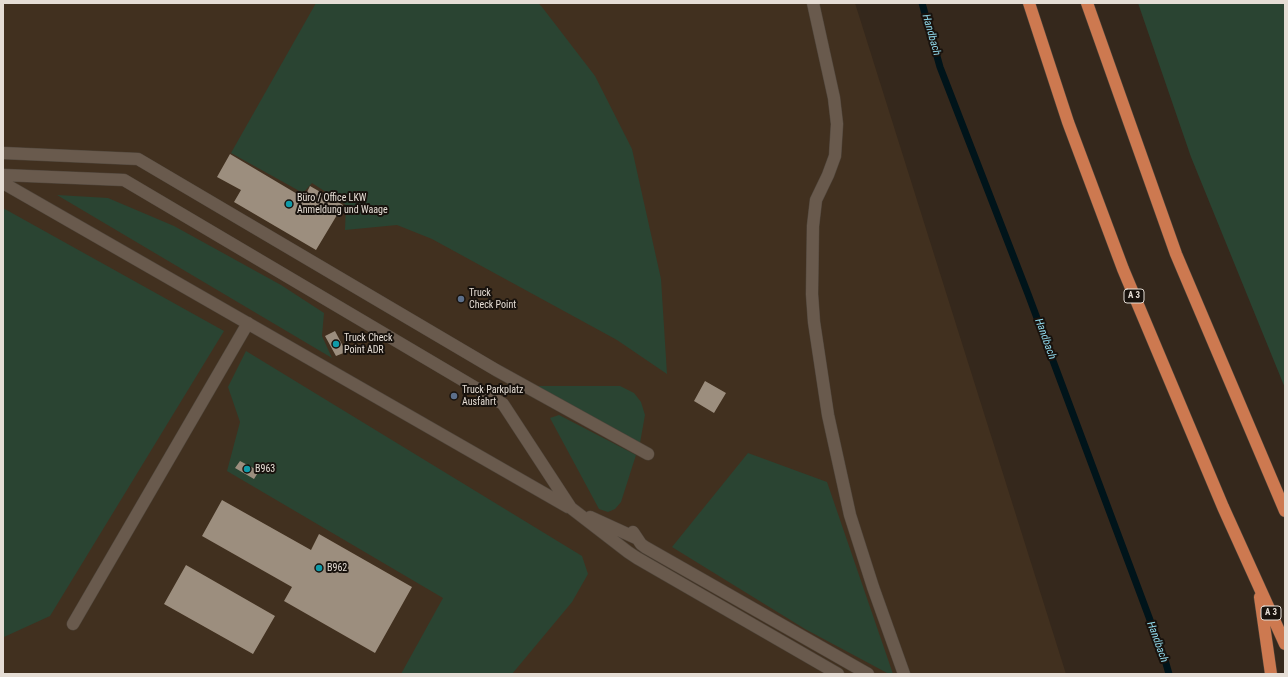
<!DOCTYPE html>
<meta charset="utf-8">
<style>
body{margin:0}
#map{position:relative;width:1288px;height:677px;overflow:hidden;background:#35281c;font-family:"Roboto Condensed",sans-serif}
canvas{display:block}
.frame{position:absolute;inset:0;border:4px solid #e5ddd5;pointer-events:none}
</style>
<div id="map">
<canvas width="1288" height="677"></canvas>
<div class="frame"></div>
</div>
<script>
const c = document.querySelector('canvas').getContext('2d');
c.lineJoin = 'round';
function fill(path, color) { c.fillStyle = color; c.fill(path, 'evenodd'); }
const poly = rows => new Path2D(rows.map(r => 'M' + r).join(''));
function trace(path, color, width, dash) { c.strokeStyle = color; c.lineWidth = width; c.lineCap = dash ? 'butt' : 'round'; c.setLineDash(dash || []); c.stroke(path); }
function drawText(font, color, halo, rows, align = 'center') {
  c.font = font + ' "Roboto Condensed",sans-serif'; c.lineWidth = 4; c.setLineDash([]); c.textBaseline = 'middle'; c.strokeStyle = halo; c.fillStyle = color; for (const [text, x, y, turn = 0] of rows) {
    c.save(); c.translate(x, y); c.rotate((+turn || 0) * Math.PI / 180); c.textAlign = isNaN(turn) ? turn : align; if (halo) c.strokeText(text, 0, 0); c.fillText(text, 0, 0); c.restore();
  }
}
fill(poly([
 [3,3,855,3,1066,674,3,674]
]), '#41301f');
fill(poly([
 [316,3,538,3,542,7,595,76,632,149,661,279,667,374,617,340,432,239,397,225,345,230,346,205,312,183,303,193,231,153],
 [1138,3,1285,3,1285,388,1191,157],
 [57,195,108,198,174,226,281,285,324,313,322,336,332,358],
 [3,208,224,331,50,616,4,637,3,637],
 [246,351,582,556,588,574,572,602,512,674,401,674,443,598,227,471,240,422,228,387],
 [536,386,620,386,634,393,641,402,645,415,640,443],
 [559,415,636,455,621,502,615,509,608,512,599,509,550,418],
 [748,453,827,482,893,674,889,674,805,629,672,547]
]), '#2a4432');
trace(poly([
 [922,3,940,67,1028,294,1165,660,1169,674]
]), '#00141a', 7);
fill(poly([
 [230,154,304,198,310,186,343,205,316,250,234,202,241,190,217,177],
 [335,331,346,352,336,356,325,336],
 [705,381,726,393,714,413,694,401],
 [240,461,259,471,254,479,235,468],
 [222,500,311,550,319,534,412,587,375,653,284,601,292,587,202,536],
 [186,565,275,616,253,654,164,604]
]), '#9c8e7e');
const service = poly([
 [813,3,834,98,837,124,835,156,828,175,816,200,813,226,812,294,814,322,828,415,850,515,873,587,904,674],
 [3,153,138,159,496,370,648,454],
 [3,175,124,180,503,404,571,508,628,552,637,558,838,674],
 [3,183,568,507],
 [590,517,636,538],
 [633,532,641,544,645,547,868,674],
 [73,624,248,323]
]);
const motorway = poly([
 [1029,3,1068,122,1123,269,1223,507,1285,644],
 [1087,3,1176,254,1285,511],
 [1260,597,1271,674]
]);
trace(service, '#50463c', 13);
trace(motorway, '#50463c', 13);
trace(service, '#695a4d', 12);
trace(motorway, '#cd7950', 12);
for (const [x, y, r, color] of [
 [289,204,4,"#0f9aa8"],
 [461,299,4,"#5c6f8a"],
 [336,344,4,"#0f9aa8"],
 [454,396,4,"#5c6f8a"],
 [247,469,4,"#0f9aa8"],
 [319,568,4,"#0f9aa8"]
]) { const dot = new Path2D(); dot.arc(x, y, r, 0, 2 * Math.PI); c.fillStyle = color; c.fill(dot); trace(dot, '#18120d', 1.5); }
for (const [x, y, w] of [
 [1134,296,20],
 [1271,613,20]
]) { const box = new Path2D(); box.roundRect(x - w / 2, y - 7, w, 14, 3); c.fillStyle = '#18120d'; c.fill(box); trace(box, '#e5ddd5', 1); }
drawText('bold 9px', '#e5ddd5', null, [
 ["A 3",1134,296],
 ["A 3",1271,613]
]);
drawText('10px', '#e5ddd5', '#18120d', [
 ["Büro / Office LKW",297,198],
 ["Anmeldung und Waage",297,210],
 ["Truck",469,293],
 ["Check Point",469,305],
 ["Truck Check",344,338],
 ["Point ADR",344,350],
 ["Truck Parkplatz",462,390],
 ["Ausfahrt",462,402],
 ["B963",255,469],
 ["B962",327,568]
], 'left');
drawText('italic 11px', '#8ed5e7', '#18120d', [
 ["Handbach",931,35,74],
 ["Handbach",1045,339,70],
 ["Handbach",1157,642,70]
]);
</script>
